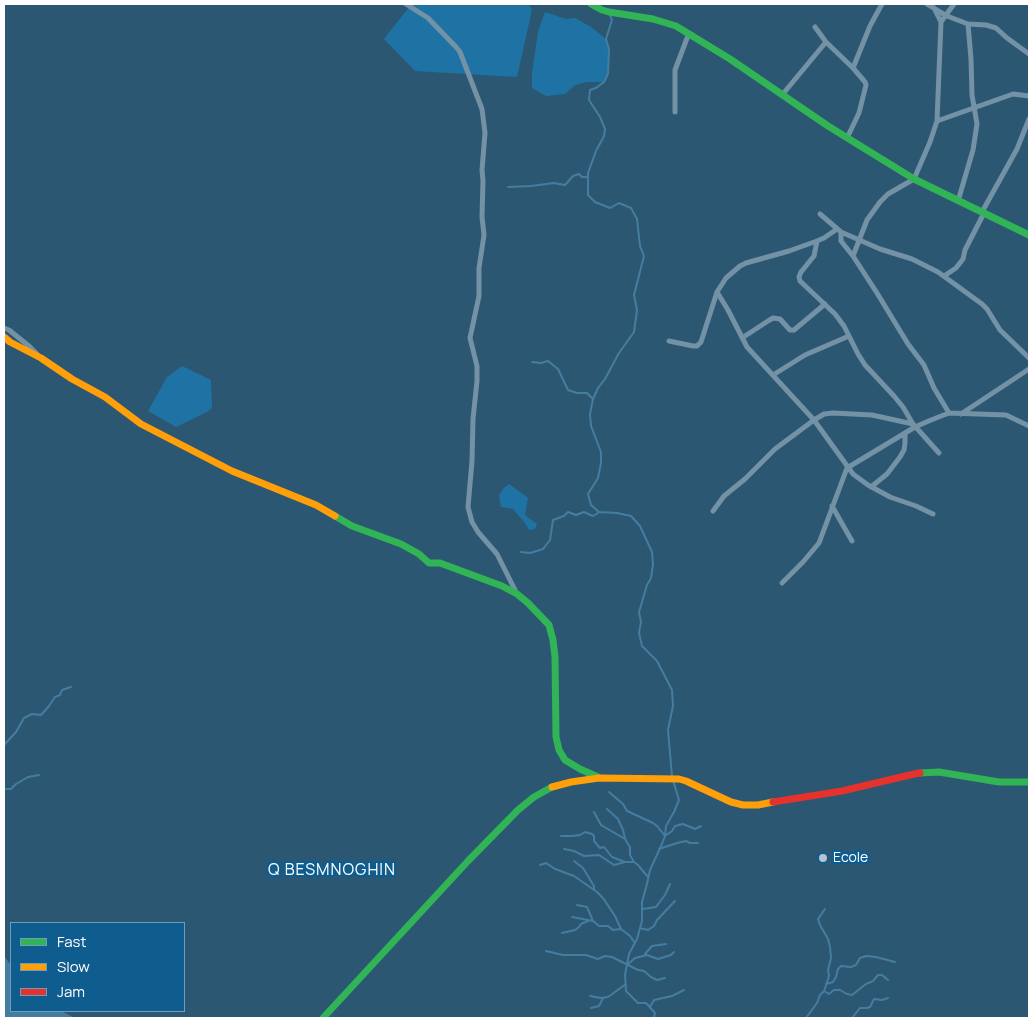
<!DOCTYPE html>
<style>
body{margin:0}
#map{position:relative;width:1033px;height:1022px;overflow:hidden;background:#2c5772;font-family:Manrope,sans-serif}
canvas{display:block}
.frame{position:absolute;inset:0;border:5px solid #fff;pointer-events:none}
.legend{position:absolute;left:10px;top:922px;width:175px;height:90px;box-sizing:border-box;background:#0f5d8f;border:1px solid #6f9ebc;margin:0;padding:6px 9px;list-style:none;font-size:15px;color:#fff}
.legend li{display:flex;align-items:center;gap:10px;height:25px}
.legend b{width:25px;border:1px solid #6f9ebc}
</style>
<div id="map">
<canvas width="1033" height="1022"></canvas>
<div class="frame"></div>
<ul class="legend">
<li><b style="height:6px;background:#30b455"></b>Fast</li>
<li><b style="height:6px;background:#ff9f0a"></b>Slow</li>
<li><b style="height:6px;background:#e5322d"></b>Jam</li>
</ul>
</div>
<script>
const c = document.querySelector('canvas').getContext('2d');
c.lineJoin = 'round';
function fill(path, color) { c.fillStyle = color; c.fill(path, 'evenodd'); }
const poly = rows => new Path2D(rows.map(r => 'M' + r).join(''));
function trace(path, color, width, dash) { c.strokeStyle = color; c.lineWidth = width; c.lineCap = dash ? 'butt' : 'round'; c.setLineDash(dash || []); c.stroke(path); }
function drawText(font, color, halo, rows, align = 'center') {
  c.font = font + ' Manrope,sans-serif'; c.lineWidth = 5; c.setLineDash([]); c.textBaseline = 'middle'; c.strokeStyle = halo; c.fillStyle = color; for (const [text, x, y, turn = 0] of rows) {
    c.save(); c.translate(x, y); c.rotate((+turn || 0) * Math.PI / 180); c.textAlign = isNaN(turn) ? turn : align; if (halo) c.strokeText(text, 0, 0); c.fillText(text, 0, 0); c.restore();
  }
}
fill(poly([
 [406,4,529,4,532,10,517,77,415,71,384,39,410,6],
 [545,12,566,19,575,18,591,27,606,39,609,49,608,74,604,82,587,82,575,85,565,94,546,96,532,88,532,73,538,32],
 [182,366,211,380,212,408,207,412,176,427,148,411,167,377],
 [509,484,528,498,525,515,537,524,535,529,529,530,525,523,513,509,501,507,499,495,504,488]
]), '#1f73a4');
fill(poly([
 [4,956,11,965,11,1011,61,1011,75,1018,4,1018]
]), '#457da0');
trace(poly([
 [609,13,612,20,606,39,609,49,608,74,604,82,596,88,590,90,589,100,600,117,605,129,604,136,596,151,588,173,588,195,595,202,610,208,619,203,631,208,637,219,640,246,644,256,634,295,637,310,634,332,619,353,605,379,598,388,593,399,590,414,591,426,601,452,601,463,598,478,588,494,591,505,599,512,617,513,631,516,640,526,652,552,653,564,651,578,647,585,639,612,641,622,639,633,642,646,657,661,672,690,673,706,668,730,672,776],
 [508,187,531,186,554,183,565,185,573,176,579,174,582,177,588,177],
 [532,362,541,363,548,361,558,369,568,390,577,393,587,393,593,399],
 [521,552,530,553,543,549,550,540,553,520,564,516,568,512,576,515,584,512,593,516,598,513],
 [4,745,16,732,24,718,32,714,41,715,49,706,55,697,60,695,62,690,71,687],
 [4,789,11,789,16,784,28,777,39,775],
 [609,792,623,804,627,811,653,823,657,826,665,836,672,831,675,826,683,824,695,829,701,826],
 [607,809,618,819,623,830,625,838],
 [594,812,601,825,625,839,630,847,630,855,634,862],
 [561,836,572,836,580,835,585,832,592,834,594,836,594,841,600,848,604,847,612,857,625,862],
 [564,849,574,851,584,856,599,855,614,865,625,862,634,862,638,865,648,877],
 [659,849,677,843,686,841,690,843,698,843],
 [574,861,583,868,594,886,594,890],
 [540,865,546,863,555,869,574,876,597,892,603,898,615,916,621,929,630,936,635,943],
 [577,905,587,907,593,921],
 [643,909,656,907,665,895,670,884],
 [572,917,593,921,599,926,608,926,613,930,621,929],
 [640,928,648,930,654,926,657,920,675,901],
 [562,933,575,930,579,927,581,924,588,921],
 [546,951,563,955,586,955,598,959,605,956,612,957,638,970,644,971,651,977,657,980,665,978],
 [645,954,652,946,666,944],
 [627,965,635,958,647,955,658,959,671,955,674,952],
 [826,984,833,982,836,977,838,969,841,966,851,967,856,965,860,958,866,956,876,957,895,962],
 [824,991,829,994,834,990,840,990,847,994,852,995,866,984,873,981,878,975,882,975,888,980],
 [590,996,601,998,608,997,626,984],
 [650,1007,654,1000,672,996,684,990],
 [591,1008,599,1006,603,998],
 [654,1018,655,1013,646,1003,638,1003,626,991,625,975,629,954,637,939,642,921,642,902,647,884,650,870,662,844,665,836,666,826,674,812,679,800,673,780],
 [806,1018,817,1003,820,995,824,991,829,976,828,970,831,958,830,947,828,939,820,925,818,919,825,909],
 [852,1018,860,1008,867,1008,870,1007,874,999,882,1000,888,998]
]), '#457da0', 2);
trace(poly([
 [406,4,428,18,456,47,460,52,482,109,485,133,482,170,483,181,482,217,484,235,479,268,479,296,470,338,477,366,477,381,473,419,472,461,468,507,472,522,478,532,497,554,517,594],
 [935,9,947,16,968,24,986,25,996,28,1007,38,1029,54],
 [941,22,954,4],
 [815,27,826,42,853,68],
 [782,95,826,42],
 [675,112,675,70,689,33],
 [937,121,1013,94,1029,96],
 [847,138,859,113,866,85,865,82,853,68,870,26,882,4],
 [958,201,973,150,977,124,972,95,971,59,968,24],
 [982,212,1017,149,1029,119],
 [820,214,841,232,880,249,912,259,938,272,982,304,987,309,1000,330,1029,358],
 [841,232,841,241,853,256,877,293,908,344,924,365,934,388,949,413],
 [817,241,814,256,801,272,799,277,800,281,835,314,844,326,858,354,865,365,894,396,903,407,913,424],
 [853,256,867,220,880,202,888,194,914,179,930,142,937,121,941,22,934,8,927,4],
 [944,276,956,268,963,259,965,250,984,213],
 [717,292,728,310,747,347,814,420,853,474,868,485,890,497,916,506,933,514],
 [4,328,9,330,29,346,37,354],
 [742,338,768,321,773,318,780,319,790,330,794,330,825,304],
 [669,341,693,346,697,346,701,342,717,292,726,278,740,266,746,263,789,251,817,241,824,238,837,229],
 [773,375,805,355,849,336],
 [961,414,1029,369],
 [871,487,887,474,900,457,904,450,905,443,905,433],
 [832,506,852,541],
 [713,511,724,496,745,479,775,449,814,420,824,414,833,413,872,415,913,424,939,453],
 [782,583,803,562,819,543,847,468,915,427,931,420,949,413,1006,415,1029,426]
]), '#7392a5', 5);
trace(poly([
 [591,4,602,10,609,12,653,19,676,26,730,59,828,126,914,179,1029,235],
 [335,516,352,526,401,544,419,554,429,563,440,563,502,586,517,594,528,603,549,625,553,640,555,657,556,737,559,750,565,760,580,769,598,777],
 [920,773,939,772,999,782,1029,782],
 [323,1018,468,861,518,810,534,797,552,787]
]), '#30b455', 7);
trace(poly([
 [4,337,10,342,41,358,72,379,105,397,141,424,232,471,316,505,335,516],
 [552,787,571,782,599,778,679,779,686,781,731,802,743,805,758,805,773,802]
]), '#ff9f0a', 7);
trace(poly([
 [773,802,842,791,914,774,920,773]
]), '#e5322d', 7);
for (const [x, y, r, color] of [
 [823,858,5,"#b5c4ce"]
]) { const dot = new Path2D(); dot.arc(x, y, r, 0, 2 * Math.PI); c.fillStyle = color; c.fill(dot); trace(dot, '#0f5d8f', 2); }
drawText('14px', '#fff', '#0f5d8f', [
 ["Ecole",833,858]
], 'left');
c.letterSpacing = '1px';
drawText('16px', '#fff', '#0f5d8f', [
 ["Q BESMNOGHIN",332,871]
]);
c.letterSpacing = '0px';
</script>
